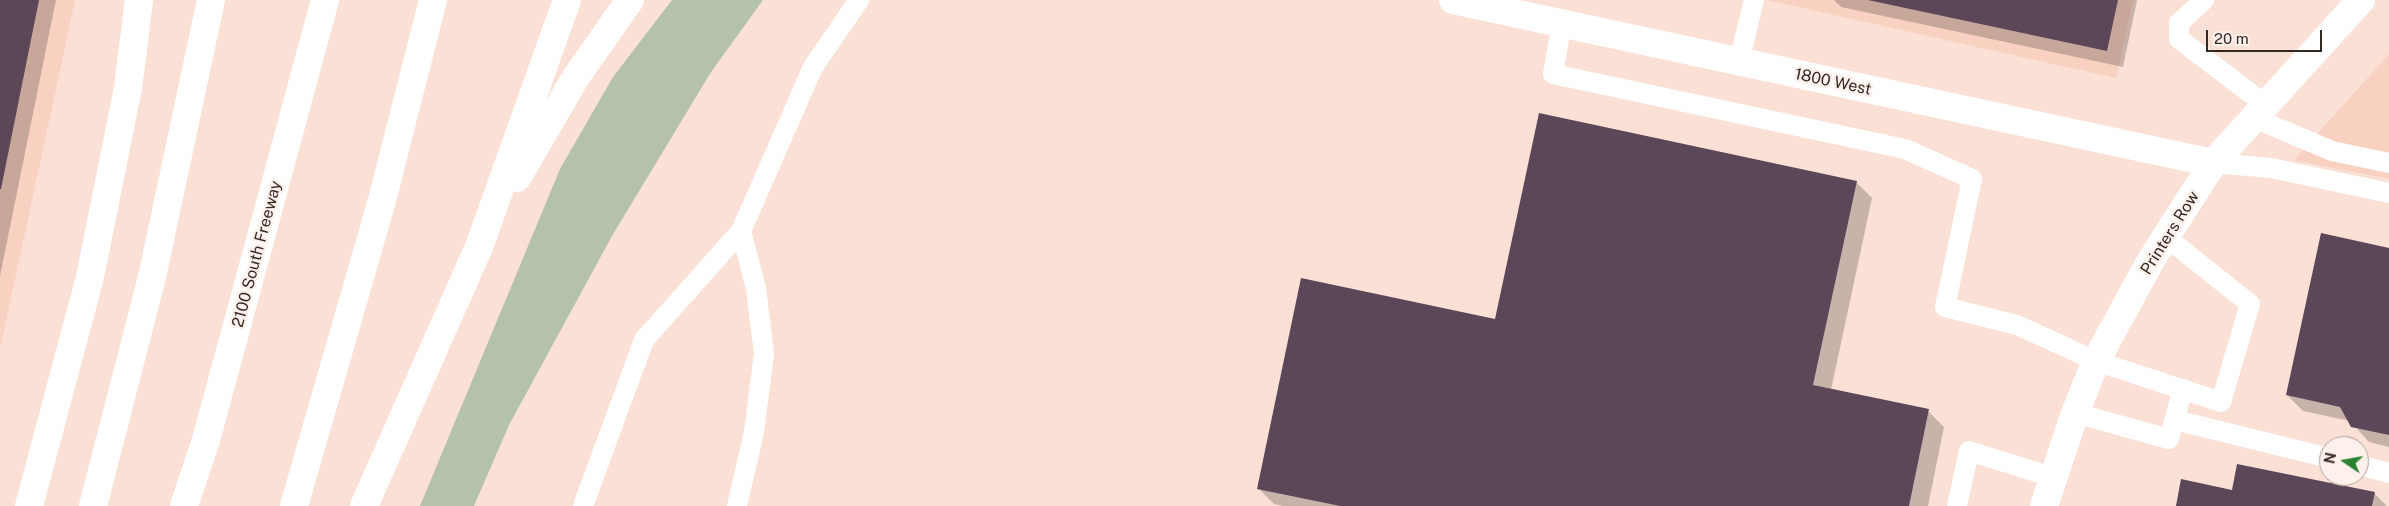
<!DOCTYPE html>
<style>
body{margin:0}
#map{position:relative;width:2389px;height:506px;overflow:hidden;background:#fae0d5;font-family:"Public Sans",sans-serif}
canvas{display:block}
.north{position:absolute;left:2319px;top:436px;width:50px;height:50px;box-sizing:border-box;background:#fef1eb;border:1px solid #ada19b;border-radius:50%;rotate:282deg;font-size:14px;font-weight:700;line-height:20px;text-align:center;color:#342823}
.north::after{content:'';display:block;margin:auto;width:18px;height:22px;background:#2b8332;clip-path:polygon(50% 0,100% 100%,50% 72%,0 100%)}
.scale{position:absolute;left:2206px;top:30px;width:116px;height:22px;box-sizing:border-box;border:2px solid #342823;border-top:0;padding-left:6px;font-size:15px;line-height:18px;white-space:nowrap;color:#342823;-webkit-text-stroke:4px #fef1eb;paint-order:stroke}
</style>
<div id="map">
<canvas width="2389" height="506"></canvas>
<div class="north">N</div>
<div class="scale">20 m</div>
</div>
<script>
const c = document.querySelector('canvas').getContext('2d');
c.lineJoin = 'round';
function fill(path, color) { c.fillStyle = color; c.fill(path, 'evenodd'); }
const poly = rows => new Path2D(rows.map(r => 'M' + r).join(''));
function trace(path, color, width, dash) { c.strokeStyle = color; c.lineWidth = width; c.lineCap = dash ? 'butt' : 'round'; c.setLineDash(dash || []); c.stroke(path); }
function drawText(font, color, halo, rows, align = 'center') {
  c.font = font + ' "Public Sans",sans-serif'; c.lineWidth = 5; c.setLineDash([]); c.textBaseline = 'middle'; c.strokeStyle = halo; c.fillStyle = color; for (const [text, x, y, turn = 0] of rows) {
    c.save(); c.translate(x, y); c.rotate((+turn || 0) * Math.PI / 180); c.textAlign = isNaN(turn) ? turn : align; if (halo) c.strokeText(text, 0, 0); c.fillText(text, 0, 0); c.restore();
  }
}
fill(poly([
 [0,0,75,0,0,349],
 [1767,0,2133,0,2116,78],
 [2389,54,2389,179,2294,160]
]), '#f9d1c0');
fill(poly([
 [672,0,763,0,711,72,612,236,509,425,474,506,420,506,560,169,613,77]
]), '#b5c2ab');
fill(poly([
 [0,0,56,0,0,276],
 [1834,0,2137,0,2123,67,1841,7],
 [1856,182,1872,198,1831,390,1928,411,1944,427,1928,506,1283,506,1274,504,1258,488,1496,320],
 [2389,249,2389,447,2369,442,2350,421,2303,411,2287,395],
 [2233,491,2374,493,2387,506,2177,506]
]), '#0003');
fill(poly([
 [0,0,39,0,1,189,0,189],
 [1868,0,2118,0,2107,51],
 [1539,113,1857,181,1813,385,1929,409,1909,506,1340,506,1257,489,1301,278,1495,319],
 [2321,233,2389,248,2389,435,2351,427,2340,407,2286,395],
 [2237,464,2375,492,2372,506,2176,506,2181,479,2232,490]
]), '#5c4759');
trace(poly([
 [2204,0,2179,23,2179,39,2266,105],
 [1562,23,1553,74,1905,149,1972,179,1945,307,2017,325,2096,361,2221,402,2250,304,2166,237],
 [1739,62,1754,0],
 [2254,118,2332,151,2389,163],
 [2213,163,2271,168,2389,193],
 [2075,413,2169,439,2183,389],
 [2175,420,2329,458],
 [2359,465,2389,473],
 [583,506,644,340,741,231,813,67,859,0],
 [737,506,754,432,764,353,756,288,741,231],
 [1957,506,1969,451,2052,477]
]), '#fff', 20);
trace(poly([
 [1453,0,2213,163],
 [2044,506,2075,413,2096,361,2151,260,2213,163,2361,0]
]), '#fff', 28);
trace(poly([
 [517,178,576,77,630,0],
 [29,506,90,277,128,88,139,0],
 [93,506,152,277,211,0],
 [184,506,206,440,325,0],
 [294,506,381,204,433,0],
 [364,506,479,247,567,0]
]), '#fff', 28);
drawText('16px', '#342823', '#fef1eb', [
 ["1800 West",1833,82,12],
 ["Printers Row",2170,233,-58],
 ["2100 South Freeway",257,254,-75]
]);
</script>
